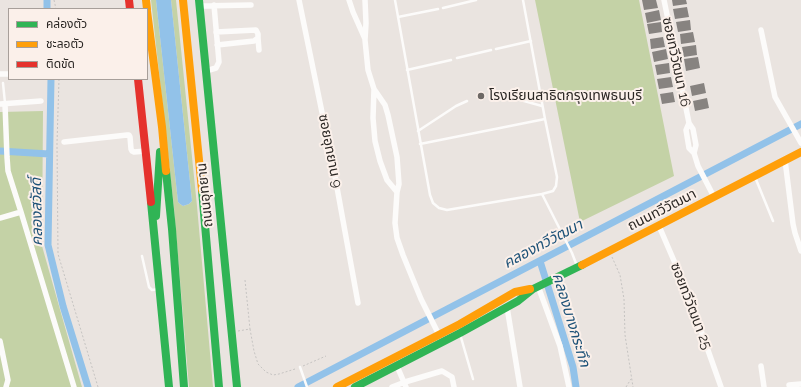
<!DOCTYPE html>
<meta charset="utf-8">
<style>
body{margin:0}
#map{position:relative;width:801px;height:387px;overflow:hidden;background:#eae4e0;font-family:Raleway,"Noto Sans Thai",sans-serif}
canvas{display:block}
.legend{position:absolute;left:8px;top:8px;width:140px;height:72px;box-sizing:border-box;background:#fbf0ea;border:1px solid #a79f9a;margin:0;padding:5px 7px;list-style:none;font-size:12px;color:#2a2623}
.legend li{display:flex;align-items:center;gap:8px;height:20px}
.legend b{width:20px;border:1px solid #a79f9a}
</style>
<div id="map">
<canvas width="801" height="387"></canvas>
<ul class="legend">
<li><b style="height:5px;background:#30b455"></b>คล่องตัว</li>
<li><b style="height:5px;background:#ff9f0a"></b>ชะลอตัว</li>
<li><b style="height:5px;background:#e5322d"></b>ติดขัด</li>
</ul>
</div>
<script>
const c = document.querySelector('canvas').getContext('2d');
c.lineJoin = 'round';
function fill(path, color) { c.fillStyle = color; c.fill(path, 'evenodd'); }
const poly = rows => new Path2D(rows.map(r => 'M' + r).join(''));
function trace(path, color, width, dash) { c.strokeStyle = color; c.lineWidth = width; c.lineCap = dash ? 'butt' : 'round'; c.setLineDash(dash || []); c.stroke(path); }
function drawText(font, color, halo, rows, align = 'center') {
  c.font = font + ' Raleway,"Noto Sans Thai",sans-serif'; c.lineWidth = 4; c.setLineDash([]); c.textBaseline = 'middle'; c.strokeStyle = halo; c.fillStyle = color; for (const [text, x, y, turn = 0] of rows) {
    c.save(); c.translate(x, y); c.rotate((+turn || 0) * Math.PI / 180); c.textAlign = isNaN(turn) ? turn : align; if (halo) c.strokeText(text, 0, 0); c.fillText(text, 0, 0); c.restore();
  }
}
fill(poly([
 [151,0,156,0,178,202,180,204,183,206,189,204,192,201,171,0,176,0,197,206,213,387,189,387,174,208],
 [535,0,639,0,674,176,580,222],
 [43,111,42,246,82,387,0,387,0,112]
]), '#c4d2a6');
fill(poly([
 [156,0,171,0,192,201,189,204,183,206,180,204,178,202]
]), '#92c2e9');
trace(poly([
 [47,0,47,9],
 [51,79,48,245,63,306,88,387],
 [0,151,49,154],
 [540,261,573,367,576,387],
 [298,387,801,124]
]), '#92c2e9', 7);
fill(poly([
 [642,0,656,0,658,8,644,10],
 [672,0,686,0,687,4,673,6],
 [687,7,689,17,675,19,673,9],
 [659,10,661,20,647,23,645,13],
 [690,20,691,30,678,32,676,22],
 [661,22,662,32,649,34,647,24],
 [693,32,695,42,681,44,680,34],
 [663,37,665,47,651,49,650,39],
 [696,45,697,55,684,57,682,47],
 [666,49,668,59,654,62,652,52],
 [698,57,700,68,686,71,684,59],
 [669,63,670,73,657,75,655,65],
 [671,77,673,87,659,89,657,79],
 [704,83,706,93,692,96,690,86],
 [673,92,675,102,662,104,660,94],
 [707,98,709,108,695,111,693,101]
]), '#878380');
trace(poly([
 [54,0,56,9],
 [59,79,57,143,58,254,98,387],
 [612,257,620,275,624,299,625,335,633,387],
 [245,280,250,329],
 [238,331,250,329,254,351,258,364,266,372,273,375,279,374,295,369],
 [303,366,326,356],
 [626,387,631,379]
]), '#c5c3c1', 1, [2, 2]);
trace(poly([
 [395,0,430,195,433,203,439,208,447,210,542,194,572,253,577,266],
 [523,0,545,119,557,177,556,186,553,191,542,194],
 [443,8,476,0],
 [398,17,438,9],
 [496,49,531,41],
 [457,58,491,50],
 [407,70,451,60],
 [3,83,5,103],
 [492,97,504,96,517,99,542,106],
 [418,131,456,106,467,101],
 [420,144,545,119],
 [755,177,773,221],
 [142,256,149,287,152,290,159,289],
 [460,334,473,379],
 [300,367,307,387]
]), '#fcfbfa', 2.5);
trace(poly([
 [299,0,334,171,358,303],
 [349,0,353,12,365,39],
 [365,0,366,23,365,40,368,70,374,89,385,105,388,115,397,157,399,184,397,192,395,223,397,238,403,255,421,299,439,335],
 [664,0,689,123,693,129,696,145,694,153],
 [199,6,251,5],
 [761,30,775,97,801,143],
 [216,32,256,30,258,34,258,38,254,41,217,45],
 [258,38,259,50],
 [206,71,216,68,219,62,214,5],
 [0,74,9,74],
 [374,89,373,118,375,141,380,161,387,180,397,192],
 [0,104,41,101],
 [5,104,7,157,8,171,21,212,74,387],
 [689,123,686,130,689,148,694,153,698,166,714,197],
 [64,142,127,135,129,135,130,137,131,149,132,151,134,152,146,151],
 [785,160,793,224,795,233,801,251],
 [0,218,21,212],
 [659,226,687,291,721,387],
 [538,286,560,346,569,387],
 [507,307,520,387],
 [0,341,8,380,6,387],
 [397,366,406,387],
 [761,366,764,387],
 [789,385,801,384],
 [392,387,405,382,442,371,452,377,454,387]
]), '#fcfbfa', 5.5);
trace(poly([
 [199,0,237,387],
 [166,171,172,229,184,387],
 [202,190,219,387],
 [151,202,169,387],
 [156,216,160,152],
 [355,387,460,333,518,301,533,289,582,265]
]), '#30b455', 8);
trace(poly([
 [146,0,147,9],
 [183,0,202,190],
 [147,11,162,127,166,171],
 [582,265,801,152],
 [337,387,460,324,515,292,530,289]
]), '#ff9f0a', 8);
trace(poly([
 [129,0,130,9],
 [138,79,151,202]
]), '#e5322d', 8);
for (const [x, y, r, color] of [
 [481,96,4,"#6d6865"]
]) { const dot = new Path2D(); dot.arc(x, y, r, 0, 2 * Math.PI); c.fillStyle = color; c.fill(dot); trace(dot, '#fbf0ea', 1.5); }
drawText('14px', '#2a2623', '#fbf0ea', [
 ["ซอยทวีวัฒนา 16",676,62,78],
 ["ซอยอุทยาน 9",330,151,79],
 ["ถนนอุทยาน",205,195,-96],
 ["ถนนทวีวัฒนา",662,210,-27],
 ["ซอยทวีวัฒนา 25",691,306,69]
]);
drawText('14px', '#2a2623', '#fbf0ea', [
 ["โรงเรียนสาธิตกรุงเทพธนบุรี",489,96]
], 'left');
drawText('italic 15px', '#1c5177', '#fbf0ea', [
 ["คลองสวัสดิ์",37,212,-91],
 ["คลองทวีวัฒนา",543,244,-28],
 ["คลองบางกระทึก",571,320,73]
]);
</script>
